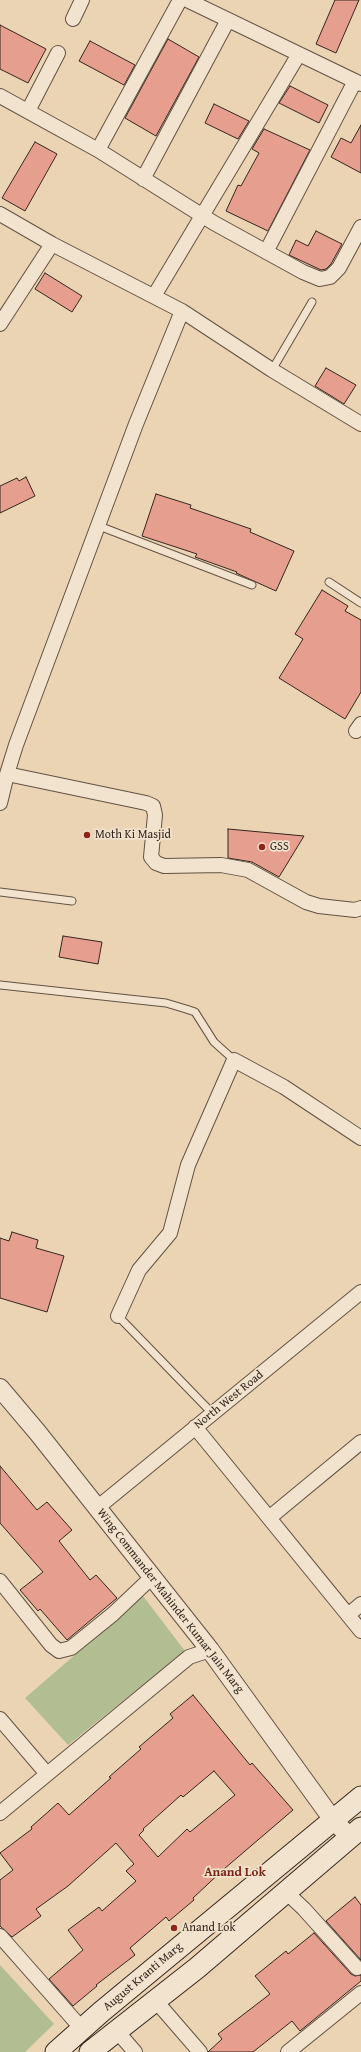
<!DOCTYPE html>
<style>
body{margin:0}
canvas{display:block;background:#ebd4b3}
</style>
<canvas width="361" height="2052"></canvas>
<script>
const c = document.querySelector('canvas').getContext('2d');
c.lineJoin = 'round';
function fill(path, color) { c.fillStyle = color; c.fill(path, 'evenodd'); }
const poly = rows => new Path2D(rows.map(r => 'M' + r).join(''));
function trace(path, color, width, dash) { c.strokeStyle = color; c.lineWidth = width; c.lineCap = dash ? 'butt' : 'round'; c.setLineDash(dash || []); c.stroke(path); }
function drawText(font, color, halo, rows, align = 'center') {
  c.font = font + ' "Gentium Book Plus",serif'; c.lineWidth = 3.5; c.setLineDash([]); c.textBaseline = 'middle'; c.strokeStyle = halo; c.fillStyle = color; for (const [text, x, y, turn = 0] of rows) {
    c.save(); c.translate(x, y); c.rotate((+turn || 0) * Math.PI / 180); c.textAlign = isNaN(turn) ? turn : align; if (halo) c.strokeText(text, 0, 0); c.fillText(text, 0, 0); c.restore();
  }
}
fill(poly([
 [143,1596,185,1651,68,1745,25,1698],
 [0,1965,54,2024,25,2052,0,2052]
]), '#b2be91');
const building = poly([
 [335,0,359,0,336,53,316,44,335,0],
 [0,25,46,49,28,83,0,69,0,25],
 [168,39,199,57,156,136,125,118,168,39],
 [90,41,135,65,124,85,79,61,90,41],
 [290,86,328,105,319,123,279,103,290,86],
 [214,104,249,121,238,139,205,123,214,104],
 [361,125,361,173,331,157,341,138,351,143,361,125],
 [264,129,310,150,268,231,226,211,238,185,241,186,259,153,252,149,264,129],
 [35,142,57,154,25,211,2,198,35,142],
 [316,231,342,244,331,264,326,269,321,270,289,255,296,240,308,246,316,231],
 [45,273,82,296,72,312,35,289,45,273],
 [326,368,356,385,344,404,315,386,326,368],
 [26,477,35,496,0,513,0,486,17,478,19,481,26,477],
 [156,494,191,505,190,508,251,529,250,532,294,551,276,591,236,573,237,572,195,557,197,554,142,536,156,494],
 [322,590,348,606,345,611,361,620,361,692,345,719,279,678,303,639,295,634,322,590],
 [228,829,304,836,279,877,252,862,228,858,228,829],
 [63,936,102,942,98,964,59,957,63,936],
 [12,1232,38,1240,36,1248,64,1256,47,1312,0,1298,0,1238,9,1241,12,1232],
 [0,1466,37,1510,47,1502,72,1530,59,1541,90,1580,96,1575,117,1598,67,1640,40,1609,38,1611,20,1590,43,1572,0,1523,0,1466],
 [193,1695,250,1765,252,1763,293,1810,224,1869,193,1898,194,1900,169,1921,166,1917,130,1948,135,1955,96,1985,97,1986,73,2006,49,1979,83,1950,68,1930,99,1907,102,1911,136,1881,126,1871,134,1864,116,1843,68,1886,36,1909,41,1916,12,1937,0,1926,0,1880,13,1870,0,1853,32,1829,31,1827,58,1803,69,1815,111,1778,109,1777,141,1749,139,1747,173,1718,170,1714,193,1695],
 [214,1771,235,1795,190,1832,187,1829,158,1857,139,1835,144,1830,143,1829,181,1795,183,1797,214,1771],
 [355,1897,361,1905,361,1960,326,1921,355,1897],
 [314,1933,351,1974,355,1976,361,1975,361,1981,300,2031,292,2021,253,2052,208,2052,222,2039,218,2034,270,1994,255,1976,286,1951,288,1954,314,1933]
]);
fill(building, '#e69f8f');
trace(building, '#34261e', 1);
const service = poly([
 [272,370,312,302],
 [99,526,252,585],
 [329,582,361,603],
 [0,892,72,901],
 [0,985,166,1003,186,1009,195,1012,214,1042,234,1060],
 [118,1316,212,1413]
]);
const minor = poly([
 [187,0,361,84],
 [73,19,82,0],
 [0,96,98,150,214,223,303,272,320,279,330,277,339,268,361,227],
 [28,111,58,53],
 [98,150,180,0],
 [143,179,228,20],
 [0,214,52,244,182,311,272,370,361,424],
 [266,252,355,81],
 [154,296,299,54],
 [0,324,52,244],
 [356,731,361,724],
 [7,774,146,803,153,806,155,815,151,857,156,863,164,866,221,865,248,870,306,902,319,906,355,910,361,908],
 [0,803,7,774,16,745,136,424,182,311],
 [118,1316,139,1270,170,1233,188,1165,234,1060,284,1087,361,1138],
 [195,1427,361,1631],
 [97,1508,361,1292],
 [269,1518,361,1442],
 [0,1581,51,1645,59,1651,71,1648,113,1614,152,1577],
 [348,1615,361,1604],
 [0,1719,47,1774],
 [0,1813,189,1657,210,1650],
 [286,1892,304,1909,357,1968],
 [0,1936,83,2030],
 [155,2000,200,2052],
 [116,2030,135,2052],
 [288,2052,361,1993]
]);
const tertiary = poly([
 [0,1388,38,1433,210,1650,333,1820,350,1837]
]);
const secondary = poly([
 [56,2052,101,2012,361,1797],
 [90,2052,197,1968,361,1828]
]);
trace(service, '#625243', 9);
trace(minor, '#625243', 16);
trace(tertiary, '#625243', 20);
trace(secondary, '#34261e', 23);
trace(service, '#f2e3ce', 7);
trace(minor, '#f2e3ce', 14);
trace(tertiary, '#f2e3ce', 18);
trace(secondary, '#f2e3ce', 21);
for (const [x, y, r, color] of [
 [87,835,4,"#8f2418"],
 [262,847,4,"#8f2418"],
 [174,1928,4,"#8f2418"]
]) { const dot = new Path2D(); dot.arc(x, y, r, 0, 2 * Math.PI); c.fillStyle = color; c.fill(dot); trace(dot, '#f2e3ce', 1.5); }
drawText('12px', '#34261e', '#f2e3ce', [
 ["Moth Ki Masjid",95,835],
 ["GSS",270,847],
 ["Anand Lok",182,1928]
], 'left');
drawText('12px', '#34261e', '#f2e3ce', [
 ["North West Road",229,1400,-39],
 ["Wing Commander Mahinder Kumar Jain Marg",170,1601,52],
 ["August Kranti Marg",143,1977,-40]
]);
drawText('bold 13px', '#7a1f14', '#f2e3ce', [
 ["Anand Lok",235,1873]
]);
</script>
